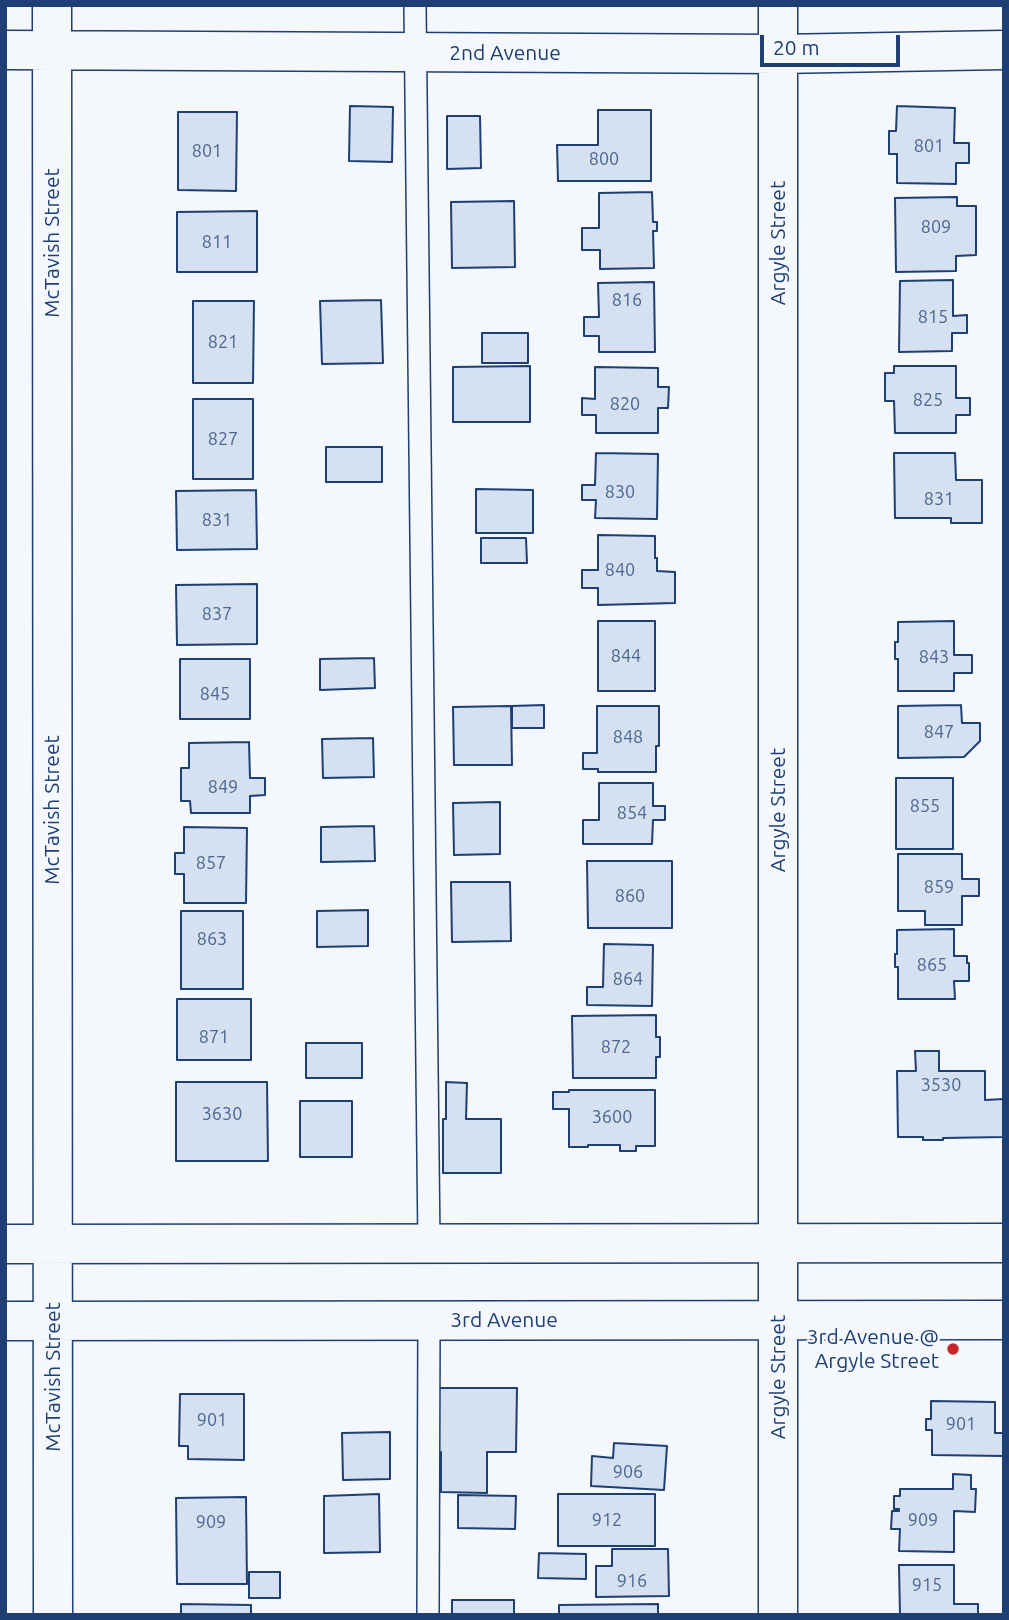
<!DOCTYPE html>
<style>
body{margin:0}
#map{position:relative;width:1009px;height:1620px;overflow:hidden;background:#f4f7fb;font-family:Ubuntu,sans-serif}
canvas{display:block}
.frame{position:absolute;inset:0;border:7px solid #1d3f73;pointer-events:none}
.scale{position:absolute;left:760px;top:35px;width:140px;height:32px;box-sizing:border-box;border:4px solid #1d3f73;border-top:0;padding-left:9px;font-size:21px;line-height:24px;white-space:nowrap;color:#1d3f73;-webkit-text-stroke:5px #f4f7fb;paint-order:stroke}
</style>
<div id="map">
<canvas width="1009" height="1620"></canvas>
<div class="frame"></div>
<div class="scale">20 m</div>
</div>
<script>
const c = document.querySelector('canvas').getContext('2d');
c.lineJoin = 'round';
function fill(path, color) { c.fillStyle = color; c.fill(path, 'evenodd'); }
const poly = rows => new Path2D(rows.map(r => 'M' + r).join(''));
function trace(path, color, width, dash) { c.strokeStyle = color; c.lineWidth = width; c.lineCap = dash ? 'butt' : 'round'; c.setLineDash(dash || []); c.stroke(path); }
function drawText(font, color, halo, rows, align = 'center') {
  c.font = font + ' Ubuntu,sans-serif'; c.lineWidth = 5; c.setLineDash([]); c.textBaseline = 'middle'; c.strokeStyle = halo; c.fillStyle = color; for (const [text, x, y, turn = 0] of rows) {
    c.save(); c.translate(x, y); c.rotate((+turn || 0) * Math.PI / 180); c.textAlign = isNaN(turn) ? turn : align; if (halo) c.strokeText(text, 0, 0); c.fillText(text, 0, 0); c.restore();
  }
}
const building = poly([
 [350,106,393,107,392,162,349,161,350,106],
 [897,106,955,108,954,143,969,143,969,163,956,163,956,184,897,183,897,154,889,154,889,131,896,131,897,106],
 [598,110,651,110,651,181,558,181,557,145,598,145,598,110],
 [178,112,237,112,236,191,178,190,178,112],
 [447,116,480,116,481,168,447,169,447,116],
 [652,192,653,222,657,222,657,231,653,231,654,268,600,269,600,250,582,250,582,228,599,228,599,193,652,192],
 [957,197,957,206,976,206,976,255,956,256,956,271,896,272,895,198,957,197],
 [514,201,515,267,452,268,451,202,514,201],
 [257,211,257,272,177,272,177,212,257,211],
 [953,280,953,316,967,315,967,333,952,333,952,351,899,352,900,281,953,280],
 [654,282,655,352,599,352,599,336,584,336,584,317,599,317,598,283,654,282],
 [381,300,383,363,322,364,320,301,381,300],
 [193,301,254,301,253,383,193,383,193,301],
 [482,333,528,333,528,363,482,363,482,333],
 [530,366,530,422,453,422,453,367,530,366],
 [894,366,956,366,956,398,970,398,970,415,956,415,956,433,895,433,894,401,885,401,885,373,894,373,894,366],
 [595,367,658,368,658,387,669,387,668,408,658,408,658,433,596,433,596,415,582,415,582,398,595,399,595,367],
 [193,399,253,399,253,479,193,479,193,399],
 [326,447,382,447,382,482,326,482,326,447],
 [596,453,658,454,657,519,595,518,596,500,582,500,582,485,595,485,596,453],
 [894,453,955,453,956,480,982,480,982,523,951,523,951,518,895,518,894,453],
 [476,489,533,490,533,533,476,533,476,489],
 [256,490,257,549,177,550,176,491,256,490],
 [598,535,655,536,655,558,657,558,657,571,675,572,675,603,598,605,598,588,582,588,582,570,598,570,598,535],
 [481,538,526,538,527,563,481,563,481,538],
 [257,584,257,644,177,645,176,585,257,584],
 [598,621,655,621,655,691,598,691,598,621],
 [954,621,954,655,972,655,972,673,954,673,954,691,898,691,898,659,895,659,895,642,898,642,898,622,954,621],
 [374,658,375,688,320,690,320,659,374,658],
 [180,659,250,659,250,719,180,719,180,659],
 [544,705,544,728,512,728,512,706,544,705],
 [961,705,962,723,980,723,980,741,964,757,898,758,898,706,961,705],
 [511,706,512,765,454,765,453,707,511,706],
 [597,706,659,706,659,746,656,746,656,772,598,772,598,769,583,769,583,753,597,753,597,706],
 [373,738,374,777,323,778,322,739,373,738],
 [249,742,250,778,265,778,265,795,250,796,250,813,191,813,190,801,181,801,181,768,189,768,189,743,249,742],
 [896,778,953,778,953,849,896,849,896,778],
 [599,783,653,783,653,806,665,806,665,820,653,820,652,844,583,844,583,820,599,820,599,783],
 [500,802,500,854,454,855,453,803,500,802],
 [374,826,375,861,321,862,321,827,374,826],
 [184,827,247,828,246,903,184,903,184,874,175,874,175,853,184,853,184,827],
 [898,854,962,854,962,879,979,879,979,896,962,896,962,925,925,925,925,911,898,911,898,854],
 [587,861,672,861,672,928,588,928,587,861],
 [451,882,510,882,511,941,452,942,451,882],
 [368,910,368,946,317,947,317,911,368,910],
 [181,911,243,911,243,989,181,989,181,911],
 [954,929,954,956,967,956,967,963,969,963,969,981,954,981,955,999,898,999,898,967,895,967,895,954,897,954,897,930,954,929],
 [604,944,653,945,652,1006,587,1005,587,987,603,987,604,944],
 [177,999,251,999,251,1060,177,1060,177,999],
 [656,1015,656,1037,660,1037,660,1057,656,1057,656,1078,573,1078,572,1016,656,1015],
 [306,1043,362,1043,362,1078,306,1078,306,1043],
 [915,1051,939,1051,939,1071,985,1071,985,1100,1004,1099,1004,1137,943,1138,943,1140,923,1140,923,1137,898,1137,897,1071,916,1071,915,1051],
 [176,1082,267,1082,268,1161,176,1161,176,1082],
 [446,1082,467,1083,466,1119,501,1119,501,1173,443,1173,443,1119,446,1119,446,1082],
 [569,1090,655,1090,655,1146,636,1146,636,1151,620,1151,620,1145,588,1145,588,1147,569,1147,569,1109,553,1109,553,1092,569,1092,569,1090],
 [300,1101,352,1101,352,1157,300,1157,300,1101],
 [439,1388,517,1388,516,1452,487,1452,487,1493,441,1492,441,1452,439,1452,439,1388],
 [180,1394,244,1394,244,1460,188,1459,188,1446,179,1446,180,1394],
 [931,1401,995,1402,995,1433,1004,1433,1004,1456,932,1455,932,1430,926,1430,926,1419,931,1419,931,1401],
 [390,1432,390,1479,343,1480,342,1433,390,1432],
 [614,1443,667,1446,664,1490,591,1486,592,1456,613,1458,614,1443],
 [953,1474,971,1475,971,1489,976,1489,975,1512,954,1511,954,1552,899,1551,900,1529,891,1529,892,1511,899,1511,899,1509,894,1509,894,1496,900,1496,900,1489,953,1489,953,1474],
 [379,1494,380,1552,324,1553,324,1496,379,1494],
 [558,1494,655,1494,655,1546,558,1546,558,1494],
 [458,1495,516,1496,515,1529,458,1528,458,1495],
 [246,1497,247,1584,177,1584,176,1498,246,1497],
 [612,1549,668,1549,669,1596,596,1597,596,1566,612,1566,612,1549],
 [539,1553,586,1554,586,1579,538,1578,539,1553],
 [899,1565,954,1565,954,1604,978,1604,978,1615,900,1615,899,1565],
 [249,1572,280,1572,280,1598,249,1598,249,1572],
 [452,1600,514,1600,514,1615,452,1615,452,1600],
 [181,1604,251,1605,251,1615,181,1615,181,1604],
 [658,1604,658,1615,559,1615,559,1605,658,1604]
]);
fill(building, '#d5e0f0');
trace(building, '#1d3f73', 2);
const service = poly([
 [415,5,429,1244],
 [428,1615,429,1320]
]);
const minor = poly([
 [52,5,53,1615],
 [5,50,778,54,1004,50],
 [5,1244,1004,1243],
 [5,1321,1004,1320],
 [778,1615,778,5]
]);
trace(service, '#1d3f73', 24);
trace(minor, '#1d3f73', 41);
trace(service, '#f4f7fb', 21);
trace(minor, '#f4f7fb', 38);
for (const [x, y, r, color] of [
 [953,1349,7,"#c62828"]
]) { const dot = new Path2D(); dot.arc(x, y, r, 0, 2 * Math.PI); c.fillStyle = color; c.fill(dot); trace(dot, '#f4f7fb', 2.5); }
drawText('18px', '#4b6792', null, [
 ["801",929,146],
 ["801",207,151],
 ["800",604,159],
 ["809",936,227],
 ["811",217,242],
 ["816",627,300],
 ["815",933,317],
 ["821",223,342],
 ["825",928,400],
 ["820",625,404],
 ["827",223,439],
 ["830",620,492],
 ["831",939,499],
 ["831",217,520],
 ["840",620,570],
 ["837",217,614],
 ["844",626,656],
 ["843",934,657],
 ["845",215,694],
 ["847",939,732],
 ["848",628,737],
 ["849",223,787],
 ["855",925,806],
 ["854",632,813],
 ["857",211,863],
 ["859",939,887],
 ["860",630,896],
 ["863",212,939],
 ["865",932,965],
 ["864",628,979],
 ["871",214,1037],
 ["872",616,1047],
 ["3530",941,1085],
 ["3630",222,1114],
 ["3600",612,1117],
 ["901",212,1420],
 ["901",961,1424],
 ["906",628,1472],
 ["912",607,1520],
 ["909",923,1520],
 ["909",211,1522],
 ["916",632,1581],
 ["915",927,1585]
]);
drawText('21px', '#1d3f73', '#f4f7fb', [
 ["2nd Avenue",505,53],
 ["McTavish Street",52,243,-90],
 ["Argyle Street",778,243,-90],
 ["McTavish Street",52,810,-90],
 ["Argyle Street",778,810,-90],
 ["3rd Avenue",504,1320],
 ["McTavish Street",53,1377,-90],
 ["Argyle Street",778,1377,-90]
]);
drawText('21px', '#1d3f73', '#f4f7fb', [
 ["3rd Avenue @",939,1337],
 ["Argyle Street",939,1361]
], 'right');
</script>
